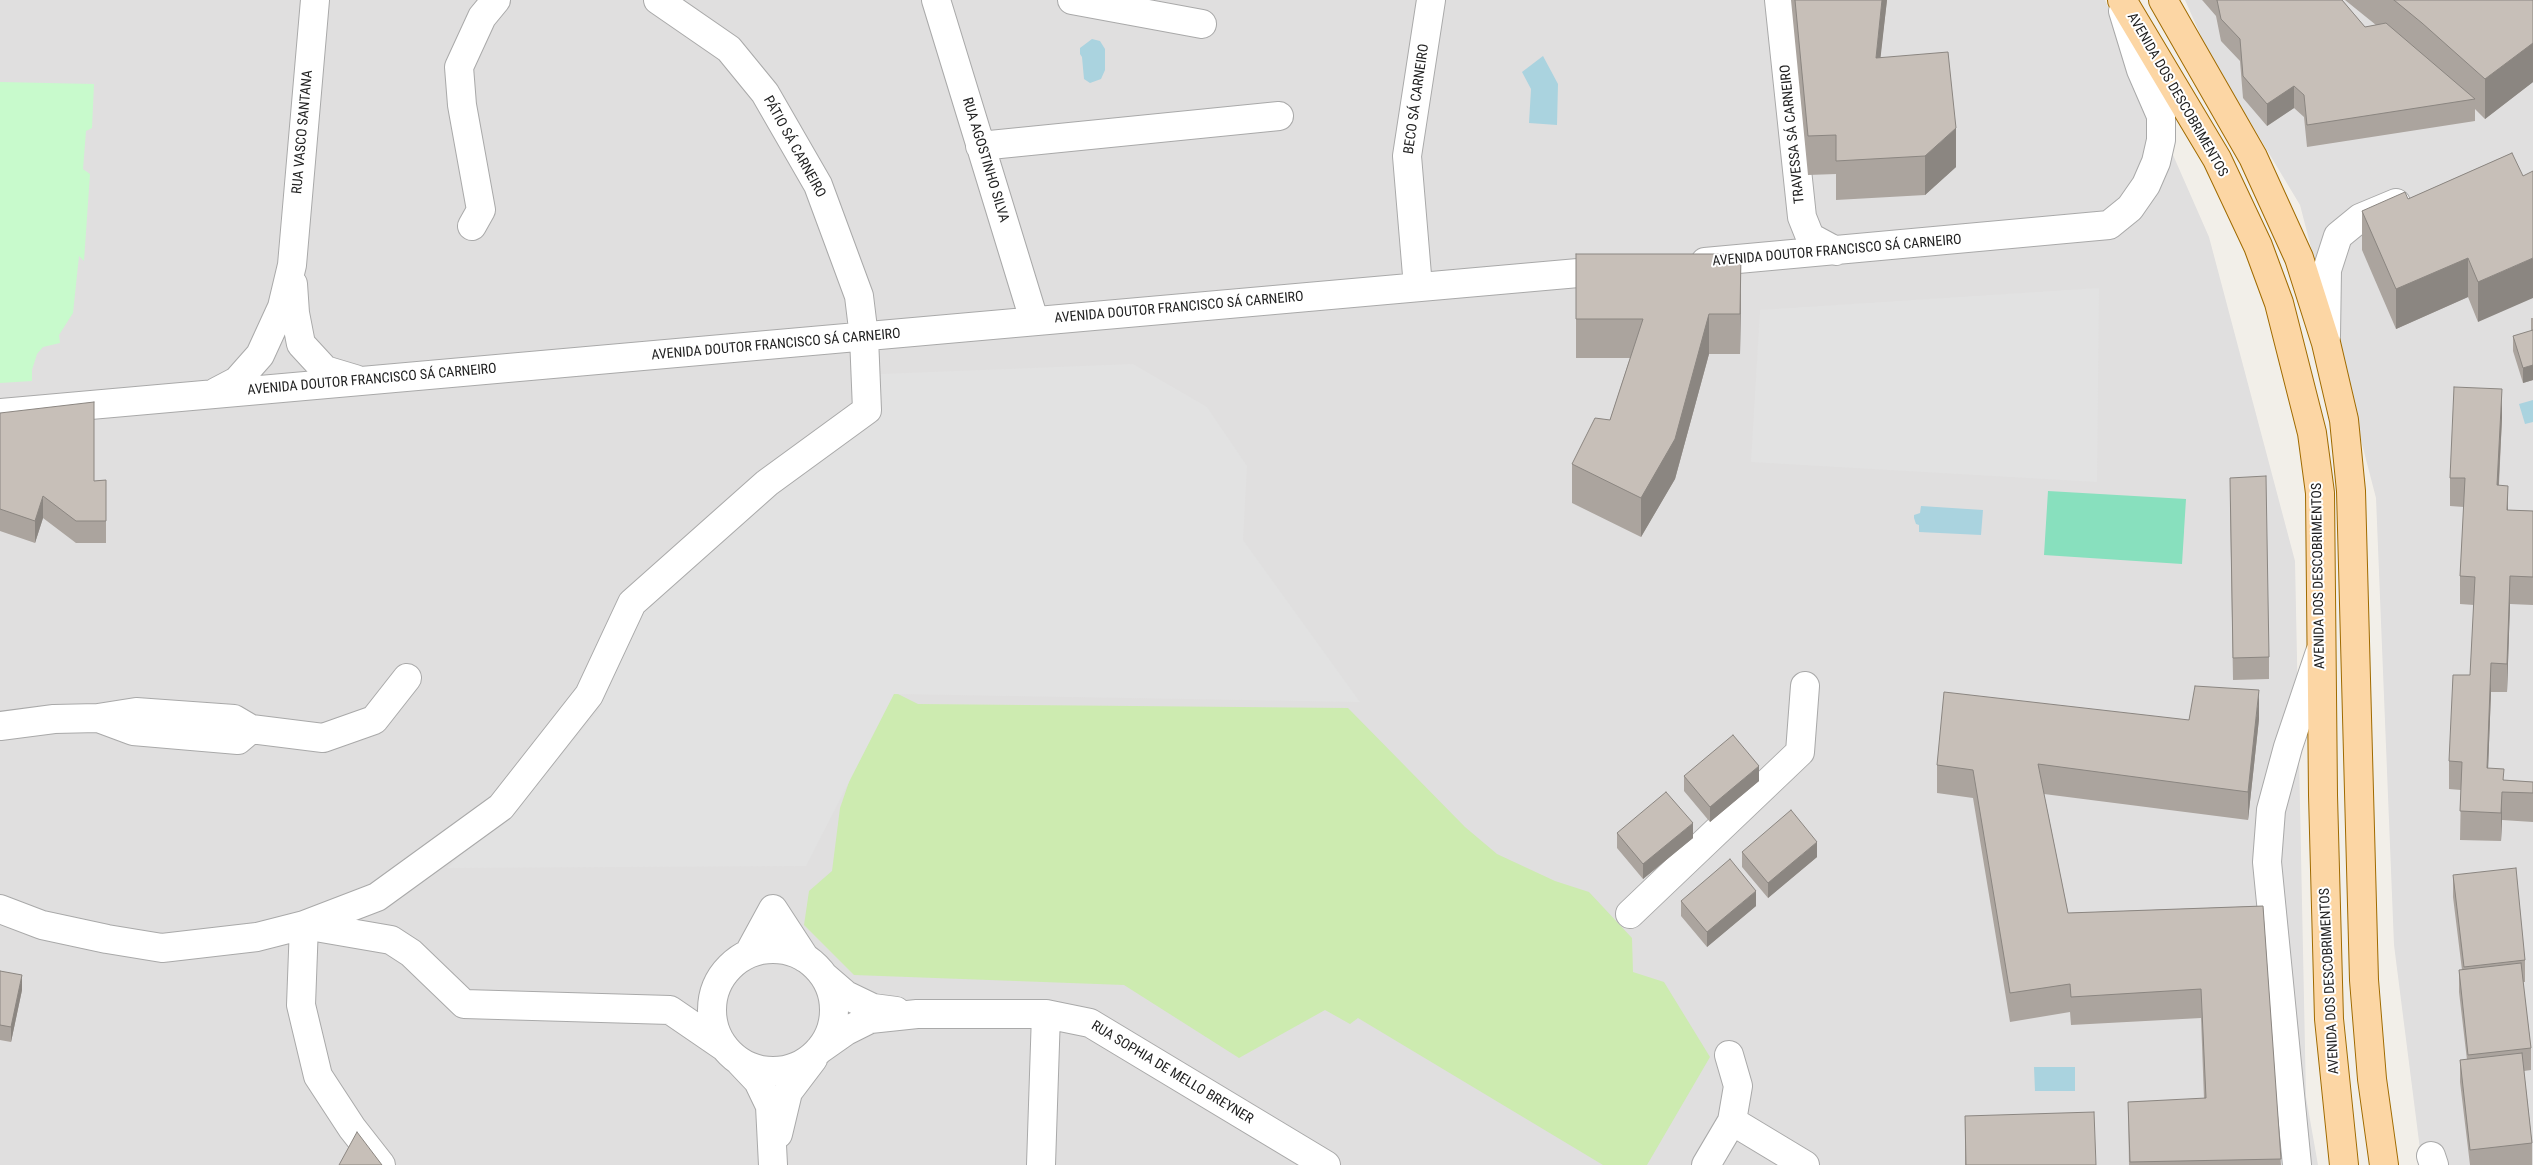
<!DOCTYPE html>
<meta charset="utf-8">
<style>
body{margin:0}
canvas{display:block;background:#f2efe9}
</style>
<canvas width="2533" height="1165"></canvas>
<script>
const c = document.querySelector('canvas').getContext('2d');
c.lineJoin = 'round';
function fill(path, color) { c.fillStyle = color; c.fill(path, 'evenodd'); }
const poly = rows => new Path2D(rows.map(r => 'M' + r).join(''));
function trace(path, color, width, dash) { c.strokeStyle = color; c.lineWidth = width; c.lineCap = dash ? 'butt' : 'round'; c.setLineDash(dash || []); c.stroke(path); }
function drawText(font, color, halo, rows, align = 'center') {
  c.font = font + ' "Roboto Condensed",sans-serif'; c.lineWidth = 4; c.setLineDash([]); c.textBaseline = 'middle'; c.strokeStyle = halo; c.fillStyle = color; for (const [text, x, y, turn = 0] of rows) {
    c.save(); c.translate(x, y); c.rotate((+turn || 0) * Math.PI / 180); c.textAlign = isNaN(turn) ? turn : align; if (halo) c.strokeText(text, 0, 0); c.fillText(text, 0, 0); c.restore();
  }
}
fill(poly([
 [0,0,2105,0,2209,237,2295,561,2306,1097,2318,1165,0,1165],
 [2185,0,2533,0,2533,1165,2422,1165,2394,945,2376,498,2300,205,2208,52]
]), '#e0dfdf');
fill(poly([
 [882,686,918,704,1348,708,1465,827,1497,854,1555,881,1589,892,1632,938,1633,972,1664,982,1710,1057,1647,1165,1603,1165,1358,1018,1350,1024,1325,1010,1239,1058,1124,985,854,975,804,925,809,891,832,871,840,808]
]), '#cdebb0');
fill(poly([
 [0,82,94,84,92,128,86,131,83,169,90,174,84,261,79,256,73,313,59,335,60,343,43,347,37,354,32,370,32,381,0,383]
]), '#c8facc');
fill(poly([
 [2048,491,2186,499,2182,564,2044,555]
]), '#88e0be');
fill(poly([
 [2099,288,2097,482,1751,462,1760,310],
 [1133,364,1207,407,1247,466,1243,540,1360,702,894,694,806,866,447,868,541,780,599,709,641,574,879,418,881,374]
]), '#e2e2e2');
fill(poly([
 [1092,39,1100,41,1105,49,1105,70,1101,79,1090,83,1084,79,1082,57,1080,54,1080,48],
 [1543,56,1558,84,1557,125,1529,123,1531,89,1522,72],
 [2533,400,2533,422,2525,424,2519,404],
 [1921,506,1983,510,1981,535,1919,532,1919,525,1916,524,1914,518,1914,515,1920,513],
 [2034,1067,2075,1067,2075,1091,2035,1091]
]), '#aad3df');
const minor = poly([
 [936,0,1034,320],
 [1072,0,1202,24],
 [1779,0,1802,217,1810,237,1836,251],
 [980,146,1279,116],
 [472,226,481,210,462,105,459,67,482,17,496,0],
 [1705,262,2109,225,2130,208,2146,185,2156,162,2161,140,2161,116,2141,70,2123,11],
 [293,284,295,313,301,344,325,370,355,379],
 [1418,287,1407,156,1431,0],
 [2326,336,2327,270,2338,236,2360,218,2396,203],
 [216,392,237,381,260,355,282,307,292,265,315,0],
 [0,413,1612,270],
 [0,726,54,719,98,718,136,712,234,719,251,729,238,740,133,731,98,718],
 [251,729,323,738,374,720,407,678],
 [0,909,42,925,107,939,162,948,257,937,304,925,391,940,411,953,464,1004,670,1010,724,1047],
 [1630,914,1800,752,1805,686],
 '712 1010a61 61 0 1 1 122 0a61 61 0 1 1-122 0Z',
 [749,953,773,909,805,958],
 [824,976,846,995,873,1008,896,1011],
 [819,1050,846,1031,870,1019,917,1014,1046,1014,1090,1023,1326,1165],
 [740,1062,758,1081,770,1106,773,1165],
 [1732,1121,1805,1165],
 [778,1134,788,1092,813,1059],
 [2431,1156,2434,1165],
 [381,1165,352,1128,318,1076,301,1005,304,925,377,897,501,807,589,695,632,603,767,483,867,410,864,337,859,296,818,185,765,93,729,49,658,0],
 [1041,1165,1046,1014],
 [1706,1165,1732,1121,1738,1086,1729,1055],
 [2297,1165,2267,862,2271,810,2288,747,2320,652]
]);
const major = poly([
 [2122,0,2217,159,2258,246,2279,303,2312,433,2320,493,2323,795,2329,1019,2344,1165],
 [2163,0,2253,157,2299,258,2326,343,2344,420,2351,491,2364,980,2372,1079,2384,1165]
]);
trace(minor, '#a9a9a9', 30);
trace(major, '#a06b00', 30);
trace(minor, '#fff', 28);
trace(major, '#fcd6a4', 28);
fill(poly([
 [1791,0,1887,0,1880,58,1956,167,1925,195,1836,200,1836,174,1808,175],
 [2202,0,2342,0,2365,27,2376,25,2345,0,2533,0,2533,82,2485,119,2475,109,2475,121,2307,147,2304,117,2294,108,2267,126,2243,98,2240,61,2221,41,2216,16,2203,1],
 [2512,153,2478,322,2468,297,2396,329,2362,250,2362,211,2408,199],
 [1576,254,1741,294,1740,354,1709,354,1675,479,1641,537,1572,503,1572,464,1610,420,1630,358,1576,358],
 [2531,318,2533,318,2533,380,2523,383,2513,351,2513,336,2531,331],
 [0,413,94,481,106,480,106,543,76,543,43,518,35,543,0,531],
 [2502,418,2499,485,2508,510,2533,511,2533,605,2510,604,2507,692,2491,692,2488,768,2504,780,2533,782,2533,822,2502,820,2501,841,2460,840,2461,790,2449,789,2449,761,2470,675,2474,605,2460,604,2460,576,2464,507,2450,506,2450,478],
 [2230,500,2269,657,2269,679,2233,680],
 [2259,719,2248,820,2044,794,2068,913,2263,906,2281,1165,2129,1165,2128,1102,2204,1099,2201,1018,2071,1025,2070,1012,2010,1022,1973,798,1937,793,1937,765,2189,720],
 [1684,776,1759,781,1710,822,1684,791],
 [1617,833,1693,838,1643,879,1617,848],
 [1742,852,1817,857,1768,898,1742,867],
 [2453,875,2525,960,2525,982,2523,982,2531,1048,2531,1070,2524,1071,2532,1143,2532,1165,2470,1165,2460,1082,2460,1060,2467,1060,2459,992,2459,970,2462,970,2453,897],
 [1681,901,1756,906,1707,947,1681,916],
 [0,971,22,990,11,1042,0,1040],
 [1965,1116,2096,1165,1965,1165]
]), '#aba49e');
fill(poly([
 [1882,0,1887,0,1876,98,1876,58],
 [2533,43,2533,82,2485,119,2485,79],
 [2294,86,2294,108,2267,126,2267,104],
 [1956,128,1956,167,1925,195,1925,156],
 [1741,254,1741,294,1740,354,1740,314],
 [2468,258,2468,297,2396,329,2396,289],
 [2533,258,2533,298,2478,322,2478,282],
 [1709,314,1709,354,1675,479,1641,537,1641,498],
 [2533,365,2533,380,2523,383,2523,368],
 [2502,389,2502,418,2497,514,2497,485],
 [2508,486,2508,514,2507,510],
 [43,496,43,518,35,543,35,521],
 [2510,576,2510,604,2507,692,2507,664],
 [2491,663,2491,692,2487,797,2487,768],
 [2259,690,2259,719,2248,820,2248,792],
 [1759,766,1759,781,1710,822,1710,807],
 [2502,792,2502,820,2501,841,2501,813],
 [1693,823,1693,838,1643,879,1643,864],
 [1817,842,1817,857,1768,898,1768,883],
 [1756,891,1756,906,1707,947,1707,932],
 [22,975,22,990,11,1042,11,1027]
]), '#8b8681');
const building = poly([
 [1795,0,1882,0,1876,58,1948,52,1956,128,1925,156,1836,161,1836,135,1808,136,1795,0],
 [2217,0,2342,0,2365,27,2386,23,2475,99,2307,125,2304,95,2294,86,2267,104,2243,76,2240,39,2221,19,2217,0],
 [2394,0,2533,0,2533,43,2485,79,2422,23,2394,0],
 [2512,153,2523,176,2533,171,2533,258,2478,282,2468,258,2396,289,2362,211,2405,192,2408,199,2512,153],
 [1576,254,1741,254,1740,314,1709,314,1675,439,1641,498,1572,464,1595,418,1610,420,1643,319,1576,319,1576,254],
 [2533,330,2533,365,2523,368,2513,336,2533,330],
 [2454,387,2502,389,2497,485,2508,486,2507,510,2533,511,2533,577,2510,576,2507,664,2491,663,2487,768,2504,769,2503,780,2533,782,2533,793,2502,792,2501,813,2460,811,2462,762,2449,761,2453,675,2470,675,2475,577,2460,576,2465,478,2450,478,2454,387],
 [94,402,94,481,106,480,106,521,76,521,43,496,35,521,0,509,0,413,94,402],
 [2266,476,2269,657,2233,658,2230,478,2266,476],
 [2195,686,2259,690,2248,792,2038,764,2068,913,2263,906,2281,1159,2130,1162,2128,1102,2206,1098,2201,989,2071,997,2070,984,2010,993,1973,770,1937,765,1944,692,2189,720,2195,686],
 [1733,735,1759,766,1710,807,1684,776,1733,735],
 [1666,792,1693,823,1643,864,1617,833,1666,792],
 [1791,810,1817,842,1768,883,1742,852,1791,810],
 [1730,859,1756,891,1707,932,1681,901,1730,859],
 [2516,868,2525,960,2464,967,2453,875,2516,868],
 [2521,963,2531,1048,2468,1055,2459,970,2521,963],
 [0,971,22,975,11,1027,0,1025,0,971],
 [2522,1053,2532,1143,2470,1150,2460,1060,2522,1053],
 [2094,1112,2096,1165,1966,1165,1965,1116,2094,1112],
 [357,1132,382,1165,339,1165,357,1132]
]);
fill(building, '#c7bfb8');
trace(building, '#8b8681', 1);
drawText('14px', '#222', '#fff', [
 ["AVENIDA DOS DESCOBRIMENTOS",2177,95,60],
 ["BECO SÁ CARNEIRO",1417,99,-82],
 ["RUA VASCO SANTANA",303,132,-85],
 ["TRAVESSA SÁ CARNEIRO",1793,134,-96],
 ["PÁTIO SÁ CARNEIRO",794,147,61],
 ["RUA AGOSTINHO SILVA",985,160,73],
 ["AVENIDA DOUTOR FRANCISCO SÁ CARNEIRO",1837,251,-5],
 ["AVENIDA DOUTOR FRANCISCO SÁ CARNEIRO",1179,308,-5],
 ["AVENIDA DOUTOR FRANCISCO SÁ CARNEIRO",776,345,-5],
 ["AVENIDA DOUTOR FRANCISCO SÁ CARNEIRO",372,380,-5],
 ["AVENIDA DOS DESCOBRIMENTOS",2319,576,-91],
 ["AVENIDA DOS DESCOBRIMENTOS",2330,981,-93],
 ["RUA SOPHIA DE MELLO BREYNER",1172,1073,31]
]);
</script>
